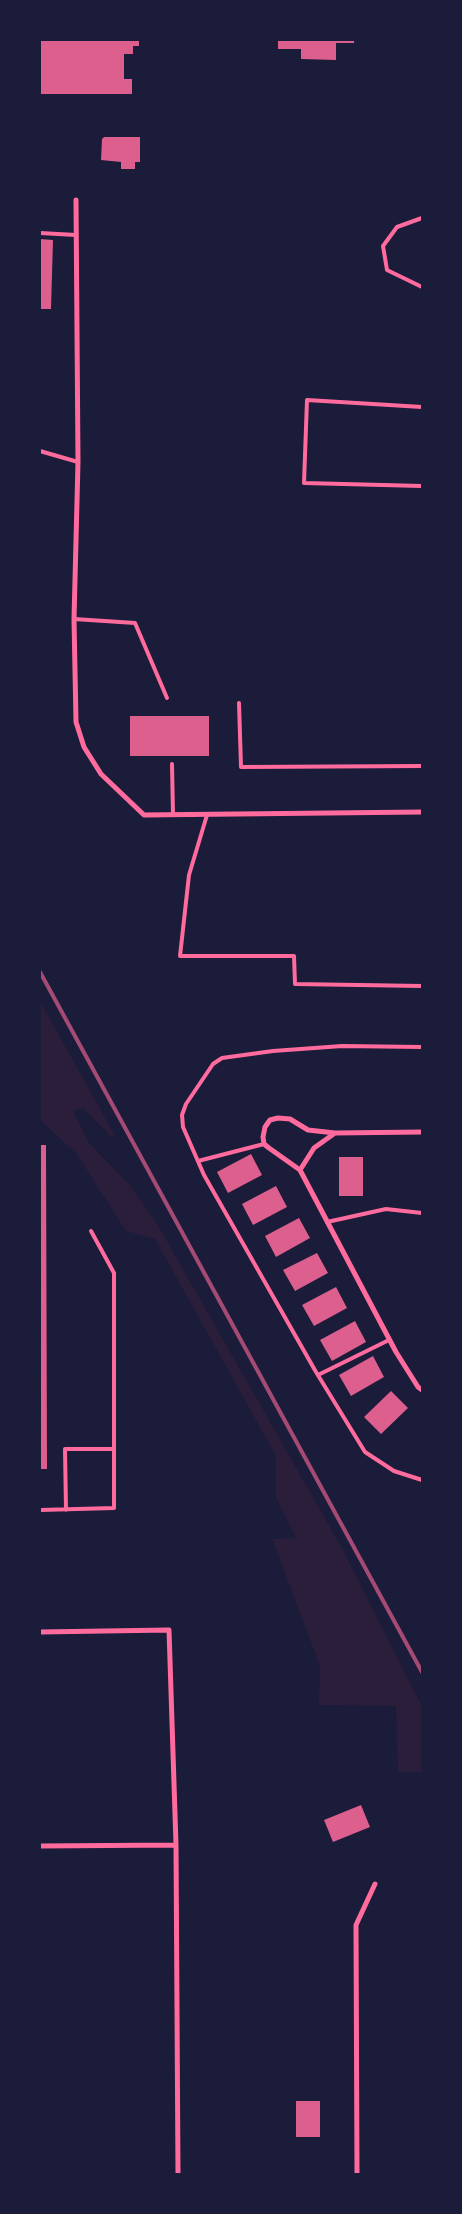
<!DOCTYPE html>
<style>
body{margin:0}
#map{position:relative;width:462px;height:2214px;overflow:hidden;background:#1b1b3a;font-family:Inter,sans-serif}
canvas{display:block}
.frame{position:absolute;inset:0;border:41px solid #1b1b3a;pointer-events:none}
</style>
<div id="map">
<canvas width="462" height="2214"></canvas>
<div class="frame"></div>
</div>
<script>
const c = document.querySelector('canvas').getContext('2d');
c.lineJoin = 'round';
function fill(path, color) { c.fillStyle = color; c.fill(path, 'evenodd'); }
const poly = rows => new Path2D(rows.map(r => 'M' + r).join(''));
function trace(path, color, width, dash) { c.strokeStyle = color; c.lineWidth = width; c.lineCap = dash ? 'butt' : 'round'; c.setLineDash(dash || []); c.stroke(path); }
fill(poly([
 [40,1001,113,1132,113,1139,83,1108,73,1111,89,1143,129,1184,156,1222,338,1541,422,1706,422,1772,398,1772,396,1706,319,1705,320,1666,272,1539,296,1538,276,1498,276,1456,155,1239,126,1231,76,1153,40,1120]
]), '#2a1e3b');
fill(poly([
 [40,40,139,40,139,46,133,46,133,54,124,54,124,79,132,79,132,94,40,94],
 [278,40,354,40,354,43,336,43,336,60,301,59,301,49,278,49],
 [104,137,140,137,140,162,135,162,135,169,121,169,121,162,101,160,102,139],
 [40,239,53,240,51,309,40,309],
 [130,716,209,716,209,756,130,756],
 [40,1145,46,1145,47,1469,40,1469],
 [251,1154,262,1175,228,1193,217,1172],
 [339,1157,363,1157,363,1196,339,1196],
 [276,1186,287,1207,253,1225,242,1204],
 [299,1218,310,1238,276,1257,265,1236],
 [317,1253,328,1273,295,1291,283,1270],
 [336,1287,347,1308,314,1326,302,1305],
 [355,1321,366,1342,332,1361,320,1340],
 [373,1356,384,1377,351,1396,339,1375],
 [391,1391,408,1408,381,1434,364,1417],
 [361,1805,370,1827,333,1842,324,1820],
 [296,2101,320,2101,320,2137,296,2137]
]), '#dd5f8e');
trace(poly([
 [422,218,397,227,383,246,387,270,422,287],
 [40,233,76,235],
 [422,407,307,400,304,483,422,486],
 [40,451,78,462],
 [74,619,135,623,167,698],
 [239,703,241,767,422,766],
 [172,764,173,815],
 [207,815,189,875,180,956,294,956,295,984,422,986],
 [422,1047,342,1046,273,1051,222,1058,213,1064,186,1104,182,1115,183,1127,204,1175,316,1372,365,1452,394,1471,422,1480],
 [198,1161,264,1144],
 [327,1222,386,1209,422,1213],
 [318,1375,389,1340],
 [40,1510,114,1508,114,1273,91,1231],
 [66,1510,65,1449,114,1449]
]), '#ff6b9d', 4);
trace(poly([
 [76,200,78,462,74,619,76,722,84,747,101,774,144,815,422,812],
 [335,1133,308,1130,290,1119,278,1118,270,1120,265,1127,263,1137,264,1144,269,1148,300,1170,396,1352,418,1387,422,1390],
 [300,1170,314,1148,335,1133,422,1132],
 [40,1632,169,1630,176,1845,178,2174],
 [40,1846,176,1845],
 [357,2174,356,1925,375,1884]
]), '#ff6b9d', 5);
trace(poly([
 [40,972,422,1672]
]), '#a44b75', 4);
</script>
